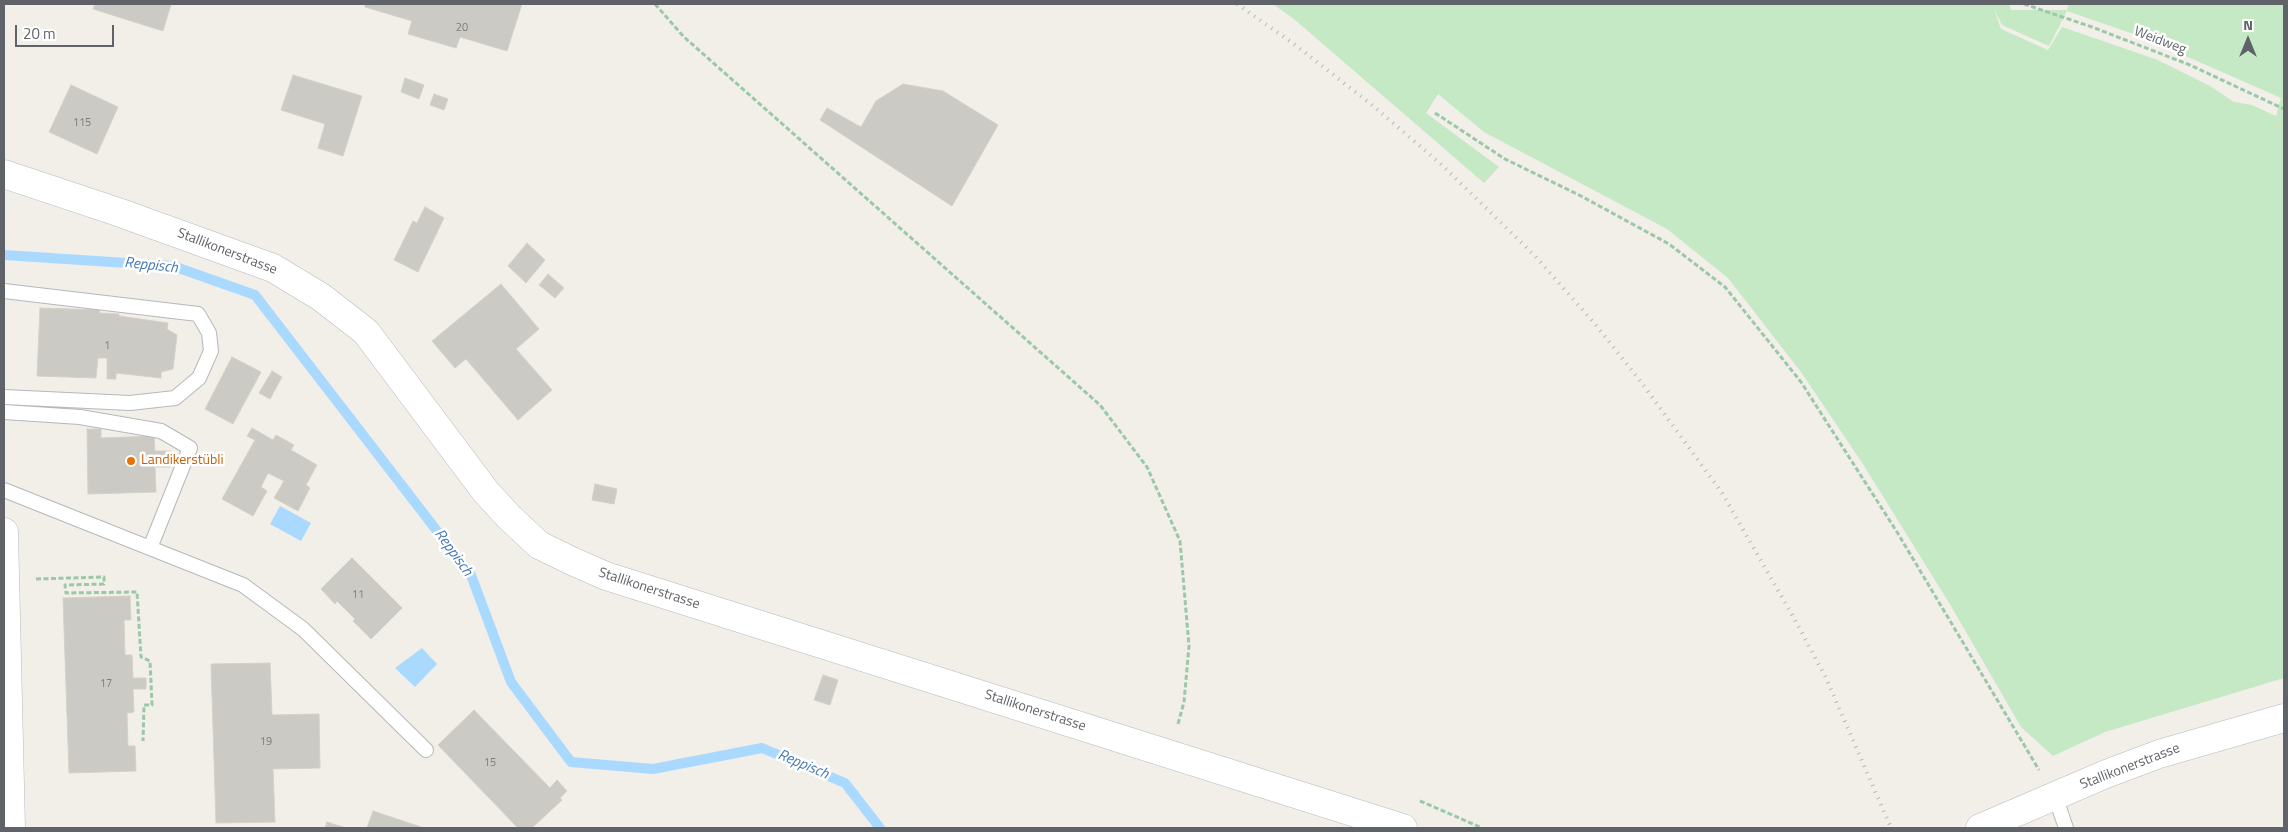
<!DOCTYPE html>
<meta charset="utf-8">
<style>
body{margin:0}
#map{position:relative;width:2288px;height:832px;overflow:hidden;background:#f1efe8;font-family:"Titillium Web",sans-serif}
canvas{display:block}
.frame{position:absolute;inset:0;border:5px solid #5f6368;pointer-events:none}
.north{position:absolute;left:2223px;top:15px;width:50px;height:50px;-webkit-text-stroke:4px #fff;paint-order:stroke;rotate:0deg;font-size:14px;font-weight:700;line-height:20px;text-align:center;color:#5f6368}
.north::after{content:'';display:block;margin:auto;width:18px;height:22px;background:#5f6368;clip-path:polygon(50% 0,100% 100%,50% 72%,0 100%)}
.scale{position:absolute;left:15px;top:25px;width:99px;height:22px;box-sizing:border-box;border:2px solid #5f6368;border-top:0;padding-left:6px;font-size:15px;line-height:18px;white-space:nowrap;color:#5f6368;-webkit-text-stroke:4px #fff;paint-order:stroke}
</style>
<div id="map">
<canvas width="2288" height="832"></canvas>
<div class="frame"></div>
<div class="north">N</div>
<div class="scale">20 m</div>
</div>
<script>
const c = document.querySelector('canvas').getContext('2d');
c.lineJoin = 'round';
function fill(path, color) { c.fillStyle = color; c.fill(path, 'evenodd'); }
const poly = rows => new Path2D(rows.map(r => 'M' + r).join(''));
function trace(path, color, width, dash) { c.strokeStyle = color; c.lineWidth = width; c.lineCap = dash ? 'butt' : 'round'; c.setLineDash(dash || []); c.stroke(path); }
function drawText(font, color, halo, rows, align = 'center') {
  c.font = font + ' "Titillium Web",sans-serif'; c.lineWidth = 5; c.setLineDash([]); c.textBaseline = 'middle'; c.strokeStyle = halo; c.fillStyle = color; for (const [text, x, y, turn = 0] of rows) {
    c.save(); c.translate(x, y); c.rotate((+turn || 0) * Math.PI / 180); c.textAlign = isNaN(turn) ? turn : align; if (halo) c.strokeText(text, 0, 0); c.fillText(text, 0, 0); c.restore();
  }
}
fill(poly([
 [1273,4,2009,4,2011,10,2067,10,2069,4,2284,4,2284,678,2105,732,2053,756,2021,727,1951,606,1861,461,1801,372,1728,278,1667,229,1484,132,1438,94,1426,113,1499,167,1484,183,1294,19],
 [1994,9,2002,25,2049,46,2067,11,2145,38,2281,98,2276,116,2252,105,2234,102,2210,86,2158,60,2062,27,2048,50,2001,29]
]), '#c5e8c5');
fill(poly([
 [280,506,311,523,301,541,270,524],
 [422,648,437,664,415,687,395,668]
]), '#aad9ff');
trace(poly([
 [4,255,173,266,255,295,471,575,511,682,571,762,653,769,762,748,845,783,880,828]
]), '#aad9ff', 10);
const building = poly([
 [95,4,171,4,163,31,93,9,95,4],
 [365,4,522,4,507,51,460,37,456,48,408,34,412,21,365,7,365,4],
 [293,75,362,96,343,156,318,148,325,124,281,110,293,75],
 [405,78,424,85,419,99,401,92,405,78],
 [903,84,943,91,998,125,952,206,820,120,827,108,861,127,876,101,903,84],
 [71,85,118,107,97,154,49,132,71,85],
 [434,94,448,99,444,110,430,105,434,94],
 [425,207,444,218,418,272,394,260,413,221,417,223,425,207],
 [527,243,545,260,526,283,508,266,527,243],
 [548,274,564,288,555,298,539,285,548,274],
 [501,284,539,329,516,349,552,390,518,420,466,359,455,368,432,341,501,284],
 [40,308,100,310,99,313,119,314,119,316,168,323,167,329,177,335,173,369,161,372,161,378,116,373,116,379,107,379,107,358,98,358,96,378,37,376,40,308],
 [232,357,261,372,233,424,205,409,232,357],
 [272,371,282,377,270,399,259,393,272,371],
 [252,428,273,440,276,435,294,445,291,450,317,465,306,485,310,488,298,511,274,498,284,481,268,473,261,487,267,491,253,516,222,499,255,440,247,436,252,428],
 [87,429,101,429,101,438,154,436,155,451,170,451,173,453,176,458,174,464,170,467,155,467,156,492,88,494,87,429],
 [595,484,617,489,614,504,592,500,595,484],
 [352,558,402,608,371,639,353,621,355,619,337,601,335,604,321,589,352,558],
 [130,596,131,620,124,620,125,655,132,655,133,678,146,678,146,689,133,689,134,712,127,713,128,746,135,746,136,771,69,773,63,598,130,596],
 [270,663,272,715,319,714,320,768,273,769,275,822,216,823,211,664,270,663],
 [823,675,838,680,830,705,814,700,823,675],
 [474,710,550,788,557,780,567,791,560,798,562,800,532,828,518,828,438,745,474,710],
 [373,811,424,828,367,828,373,811],
 [327,822,346,828,325,828,327,822]
]);
fill(building, '#cccac5');
trace(building, '#d6d1c6', 1);
const lane = poly([
 [4,291,198,314,209,333,211,351,199,378,175,398,130,403,4,397],
 [4,412,80,417,161,431,190,448,150,548],
 [4,490,243,585,303,629,426,750],
 [2055,796,2066,828]
]);
const secondary = poly([
 [4,174,118,212,273,268,321,297,366,332,486,492,509,517,539,545,574,562,606,576,1403,828],
 [4,532,11,828],
 [1980,828,2106,774,2159,754,2284,718]
]);
trace(lane, '#b5b8bc', 16);
trace(secondary, '#b6babf', 29);
trace(poly([
 [655,4,684,37,1100,405,1147,467,1180,541,1189,646,1184,702,1178,724],
 [2024,4,2092,27,2190,65,2284,109],
 [1435,113,1505,159,1581,196,1669,244,1725,287,1801,382,1897,532,2039,770],
 [36,579,104,577,104,584,65,585,66,593,137,592,141,657,150,661,152,705,144,705,143,741],
 [1420,801,1482,828]
]), '#9bc8a9', 3, [5, 2.5]);
trace(lane, '#fff', 14);
trace(secondary, '#fff', 28);
trace(poly([
 [1237,4,1294,44,1372,105,1442,165,1535,256,1595,324,1641,382,1722,493,1795,620,1826,678,1891,828]
]), '#b6b7b8', 4, [1, 6]);
for (const [x, y, r, color] of [
 [131,461,5,"#e8710a"]
]) { const dot = new Path2D(); dot.arc(x, y, r, 0, 2 * Math.PI); c.fillStyle = color; c.fill(dot); trace(dot, '#fff', 2); }
drawText('11px', '#7a7d7f', null, [
 ["20",462,28],
 ["115",82,123],
 ["1",107,346],
 ["11",358,595],
 ["17",106,684],
 ["19",266,742],
 ["15",490,763]
]);
drawText('14px', '#5f6368', '#fff', [
 ["Weidweg",2160,41,21],
 ["Stallikonerstrasse",227,252,21],
 ["Stallikonerstrasse",649,589,18],
 ["Stallikonerstrasse",1035,711,18],
 ["Stallikonerstrasse",2130,767,-21]
]);
drawText('14px', '#c56008', '#fff', [
 ["Landikerstübli",141,461]
], 'left');
drawText('italic 15px', '#4278b5', '#fff', [
 ["Reppisch",151,266,6],
 ["Reppisch",453,553,54],
 ["Reppisch",803,765,23]
]);
</script>
